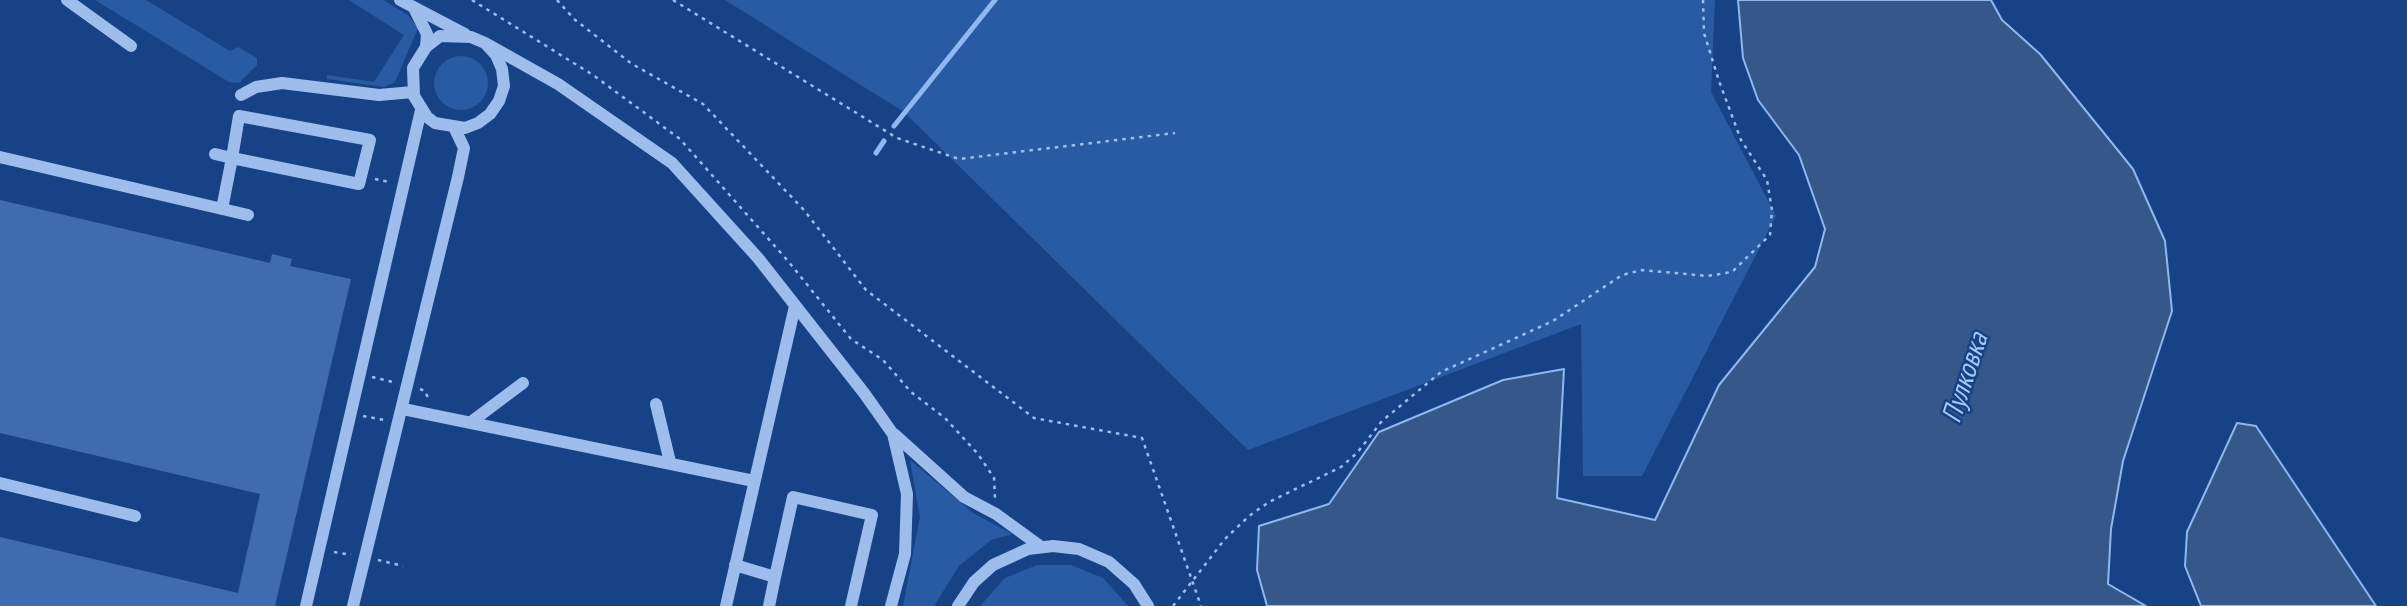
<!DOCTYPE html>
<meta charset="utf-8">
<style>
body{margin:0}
canvas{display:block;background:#174286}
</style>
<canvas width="2407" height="606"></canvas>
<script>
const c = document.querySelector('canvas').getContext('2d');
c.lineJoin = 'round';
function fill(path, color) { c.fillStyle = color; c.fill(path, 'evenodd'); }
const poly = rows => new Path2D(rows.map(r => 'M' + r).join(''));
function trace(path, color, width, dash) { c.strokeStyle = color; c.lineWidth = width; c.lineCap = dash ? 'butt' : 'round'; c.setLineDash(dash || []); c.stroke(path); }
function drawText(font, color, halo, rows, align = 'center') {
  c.font = font + ' "PT Sans Narrow",sans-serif'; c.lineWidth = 5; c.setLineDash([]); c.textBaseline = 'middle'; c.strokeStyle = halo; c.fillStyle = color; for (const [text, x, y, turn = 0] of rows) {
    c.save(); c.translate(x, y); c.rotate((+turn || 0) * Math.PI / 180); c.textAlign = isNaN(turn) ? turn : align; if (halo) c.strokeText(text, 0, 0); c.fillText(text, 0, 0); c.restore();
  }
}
fill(poly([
 [95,0,146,0,230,51,238,47,257,58,257,65,239,83,229,82],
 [349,0,383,0,408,15,418,28,395,82,384,87,327,79,327,75,374,82,404,35],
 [725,0,1715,0,1711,92,1776,216,1642,476,1583,476,1581,324,1248,450,904,112],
 '434 83a27 27 0 1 1 54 0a27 27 0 1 1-54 0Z',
 [910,460,973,513,1012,534,991,540,959,566,934,606,903,606,920,517],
 [1037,565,1071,565,1103,578,1128,606,980,606,1005,578]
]), '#295ba5');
const water = poly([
 [1738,0,1991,0,2002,20,2040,54,2133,169,2165,241,2172,311,2123,461,2111,529,2108,584,2146,606,1267,606,1257,570,1259,526,1329,504,1379,432,1503,380,1564,369,1557,498,1655,520,1719,385,1815,267,1825,229,1799,155,1758,100,1743,58,1738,0],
 [2237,423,2256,426,2376,606,2201,606,2185,566,2187,532,2237,423]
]);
fill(water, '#36578a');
trace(water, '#8fb7f0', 2);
trace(poly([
 [894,126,995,0],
 [876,153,884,141]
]), '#8fb7f0', 5);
fill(poly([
 [0,200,270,263,272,254,292,259,290,266,351,279,275,606,0,606,0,537,238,593,260,494,0,433]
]), '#3f6cb0');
trace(poly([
 [472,0,593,75,680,139,788,261,851,339,883,360,911,392,945,418,978,454,994,478,995,498],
 [557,0,574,19,632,64,703,104,804,210,866,290,1034,418,1142,438,1201,606],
 [673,0,897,138,959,159,1175,133],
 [375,179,389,182],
 [372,377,393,382],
 [420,389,425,391,428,398],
 [363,416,384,420],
 [334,552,351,555],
 [378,560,403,566],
 [1173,606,1225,539,1249,516,1269,502,1341,467,1357,453,1382,421,1441,372,1553,321,1622,275,1642,270,1707,276,1732,272,1770,235,1772,210,1767,180,1741,140,1719,81,1704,33,1703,0]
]), '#9dbded', 2.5, [3.5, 5]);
trace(poly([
 [67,0,131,46],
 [400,0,465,34],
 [415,10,427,34,426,47],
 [485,43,496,55,502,69,504,86,499,101,490,114,478,123,465,128,435,123,427,117,414,96,413,68,426,47,440,36,471,37,485,43,558,84,672,163,758,258,864,393,893,434,907,494,905,554,891,606],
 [241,95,256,87,282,83,379,95,413,92],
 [215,154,232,158,359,184,370,140,239,116,232,158,222,209],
 [0,157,248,215],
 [656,404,670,462],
 [403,409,754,481],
 [471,422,523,383],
 [894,434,964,497,996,514,1040,546],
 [0,483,135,516],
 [735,565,775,577,769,606],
 [775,577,793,497,872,515,851,606],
 [306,606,421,110],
 [353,606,458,177,464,148,454,127],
 [726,606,795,306],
 [958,606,974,582,993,565,1028,549,1053,546,1079,549,1109,562,1134,584,1148,606]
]), '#9dbded', 12);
drawText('italic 28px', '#a8c7f5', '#174286', [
 ["Пулковка",1966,378,-72]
]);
</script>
